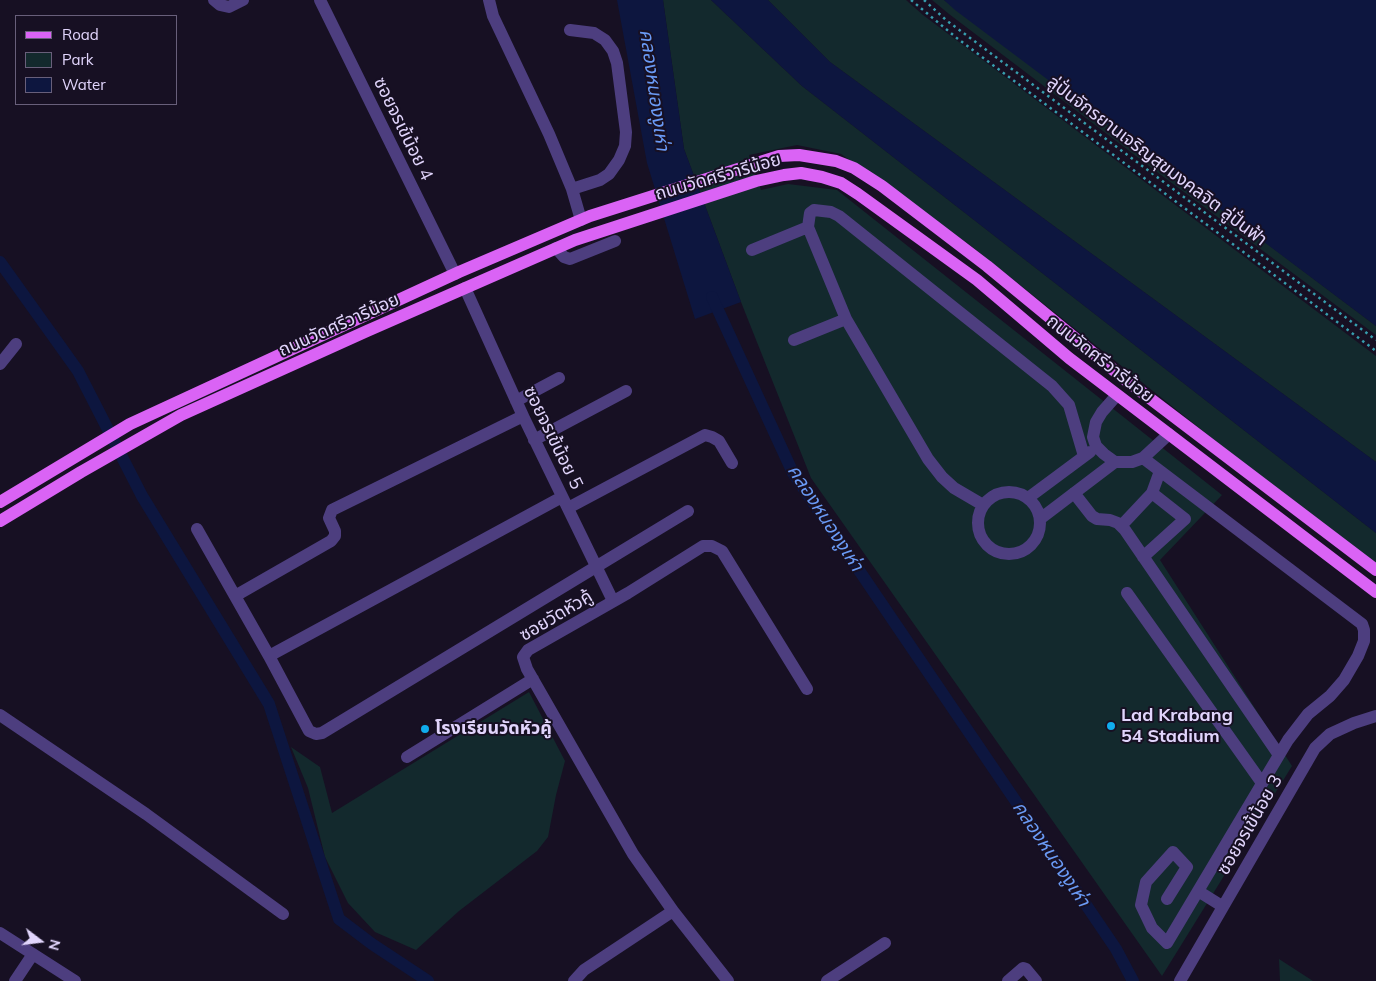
<!DOCTYPE html>
<meta charset="utf-8">
<style>
body{margin:0}
#map{position:relative;width:1376px;height:981px;overflow:hidden;background:#171023;font-family:Mulish,sans-serif}
canvas{display:block}
.legend{position:absolute;left:15px;top:15px;width:162px;height:90px;box-sizing:border-box;background:#171023;border:1px solid #685f7a;margin:0;padding:6px 9px;list-style:none;font-size:15px;color:#e1d5fc}
.legend li{display:flex;align-items:center;gap:10px;height:25px}
.legend b{width:25px;border:1px solid #685f7a}
.north{position:absolute;left:15px;top:916px;width:50px;height:50px;-webkit-text-stroke:4px #171023;paint-order:stroke;rotate:105deg;font-size:14px;font-weight:700;line-height:20px;text-align:center;color:#e1d5fc}
.north::after{content:'';display:block;margin:auto;width:18px;height:22px;background:#e1d5fc;clip-path:polygon(50% 0,100% 100%,50% 72%,0 100%)}
</style>
<div id="map">
<canvas width="1376" height="981"></canvas>
<ul class="legend">
<li><b style="height:6px;background:#da63f5"></b>Road</li>
<li><b style="height:14px;background:#13292d"></b>Park</li>
<li><b style="height:14px;background:#0d163f"></b>Water</li>
</ul>
<div class="north">N</div>
</div>
<script>
const c = document.querySelector('canvas').getContext('2d');
c.lineJoin = 'round';
function fill(path, color) { c.fillStyle = color; c.fill(path, 'evenodd'); }
const poly = rows => new Path2D(rows.map(r => 'M' + r).join(''));
function trace(path, color, width, dash) { c.strokeStyle = color; c.lineWidth = width; c.lineCap = dash ? 'butt' : 'round'; c.setLineDash(dash || []); c.stroke(path); }
function drawText(font, color, halo, rows, align = 'center') {
  c.font = font + ' Mulish,"Noto Sans Thai",sans-serif'; c.lineWidth = 4; c.setLineDash([]); c.textBaseline = 'middle'; c.strokeStyle = halo; c.fillStyle = color; for (const [text, x, y, turn = 0] of rows) {
    c.save(); c.translate(x, y); c.rotate((+turn || 0) * Math.PI / 180); c.textAlign = isNaN(turn) ? turn : align; if (halo) c.strokeText(text, 0, 0); c.fillText(text, 0, 0); c.restore();
  }
}
fill(poly([
 [663,0,711,0,802,86,1376,533,1376,569,970,245,841,154,797,145,749,155,761,190,788,184,837,190,1222,495,1160,560,1292,766,1162,976,811,478,741,302,684,149],
 [768,0,906,0,923,15,1376,356,1376,462,830,62],
 [932,0,944,0,1376,326,1376,335,1153,169,949,14],
 [529,692,565,761,556,795,548,837,537,851,459,911,416,950,375,932,348,903,325,857,308,788,291,747,320,767,332,813],
 [1279,959,1313,981,1280,981]
]), '#13292d');
fill(poly([
 [617,0,663,0,684,149,741,302,695,319,647,163],
 [711,0,768,0,830,62,1376,462,1376,533,802,86],
 [944,0,1376,0,1376,326,955,10]
]), '#0d163f');
trace(poly([
 [0,262,78,371,142,496,269,704,339,919,372,944,428,981],
 [712,297,793,473,1116,949,1133,981]
]), '#0d163f', 12);
trace(poly([
 [911,0,958,39,1376,351],
 [924,0,946,20,1376,340]
]), '#379eae', 2.5, [2.5, 4]);
trace(poly([
 [214,0,220,5,229,7,243,0],
 [320,0,455,274],
 [489,0,493,16,549,134,572,189,581,220],
 [570,30,594,33,605,40,613,51,617,63,626,132,625,146,619,160,609,174,600,180,572,189],
 [556,248,564,257,570,259,615,241],
 [752,250,808,227],
 [465,288,523,416,613,601],
 [794,340,846,319],
 [0,364,16,344],
 [1117,395,1102,412,1096,422,1093,437,1096,446,1104,454,1115,462,1132,462,1143,458,1169,434],
 [516,401,559,378],
 [534,440,626,391],
 [1143,458,1362,624,1364,630,1364,641,1358,656,1344,680,1330,696,1308,714,1288,740,1167,943,1152,928,1141,905,1146,882,1173,852,1187,867,1167,899],
 '978 523a31 31 0 1 1 62 0a31 31 0 1 1-62 0Z',
 [1074,493,1092,516,1097,519,1110,520,1118,523,1125,530,1279,755],
 [1028,498,1090,452],
 [983,505,954,488,942,477,928,459,846,319,808,227,810,213,814,210,831,212,839,216,1052,386,1069,405,1084,456],
 [568,508,705,435,712,437,719,441,732,463],
 [1040,519,1115,462],
 [1121,526,1152,493,1160,471],
 [197,529,269,656,309,731,316,734,322,733,688,511],
 [1143,557,1185,519,1152,493],
 [1127,593,1262,783],
 [235,596,331,541,335,536,335,531,329,518,332,510,523,416],
 [269,656,562,497],
 [0,715,146,814,283,914],
 [407,757,533,679],
 [1198,891,1222,906],
 [0,933,75,981],
 [15,981,33,954],
 [574,981,584,970,673,911],
 [728,981,673,911,633,854,527,669,523,657,528,650,628,593,703,546,712,546,722,551,807,689],
 [827,981,885,943],
 [1008,981,1023,968,1026,969,1036,981],
 [1180,981,1315,748,1330,734,1354,723,1376,716]
]), '#4d3e7f', 12);
trace(poly([
 [0,502,130,424,459,272,590,216,779,156,799,155,836,161,854,168,882,186,987,266,1127,381,1376,570],
 [0,521,81,472,181,415,367,331,575,240,756,181,784,175,801,173,822,177,841,183,858,194,977,280,1069,358,1376,592]
]), '#da63f5', 12);
for (const [x, y, r, color] of [
 [1111,726,5,"#10aced"],
 [425,729,5,"#10aced"]
]) { const dot = new Path2D(); dot.arc(x, y, r, 0, 2 * Math.PI); c.fillStyle = color; c.fill(dot); trace(dot, '#171023', 2); }
drawText('18px', '#e1d5fc', '#171023', [
 ["ซอยจรเข้น้อย 4",403,129,64],
 ["ลู่ปั่นจักรยานเจริญสุขมงคลจิต ลู่ปั่นฟ้า",1157,161,37],
 ["ถนนวัดศรีวารีน้อย",718,177,-16],
 ["ถนนวัดศรีวารีน้อย",339,325,-24],
 ["ถนนวัดศรีวารีน้อย",1100,359,38],
 ["ซอยจรเข้น้อย 5",553,438,64],
 ["ซอยวัดหัวคู้",556,616,-31],
 ["ซอยจรเข้น้อย 3",1250,825,-60]
]);
drawText('bold 18px', '#e1d5fc', '#171023', [
 ["Lad Krabang",1121,716],
 ["54 Stadium",1121,737],
 ["โรงเรียนวัดหัวคู้",435,729]
], 'left');
drawText('italic 19px', '#6a9af5', '#171023', [
 ["คลองหนองงูเห่า",654,90,82],
 ["คลองหนองงูเห่า",825,518,57],
 ["คลองหนองงูเห่า",1051,854,56]
]);
</script>
